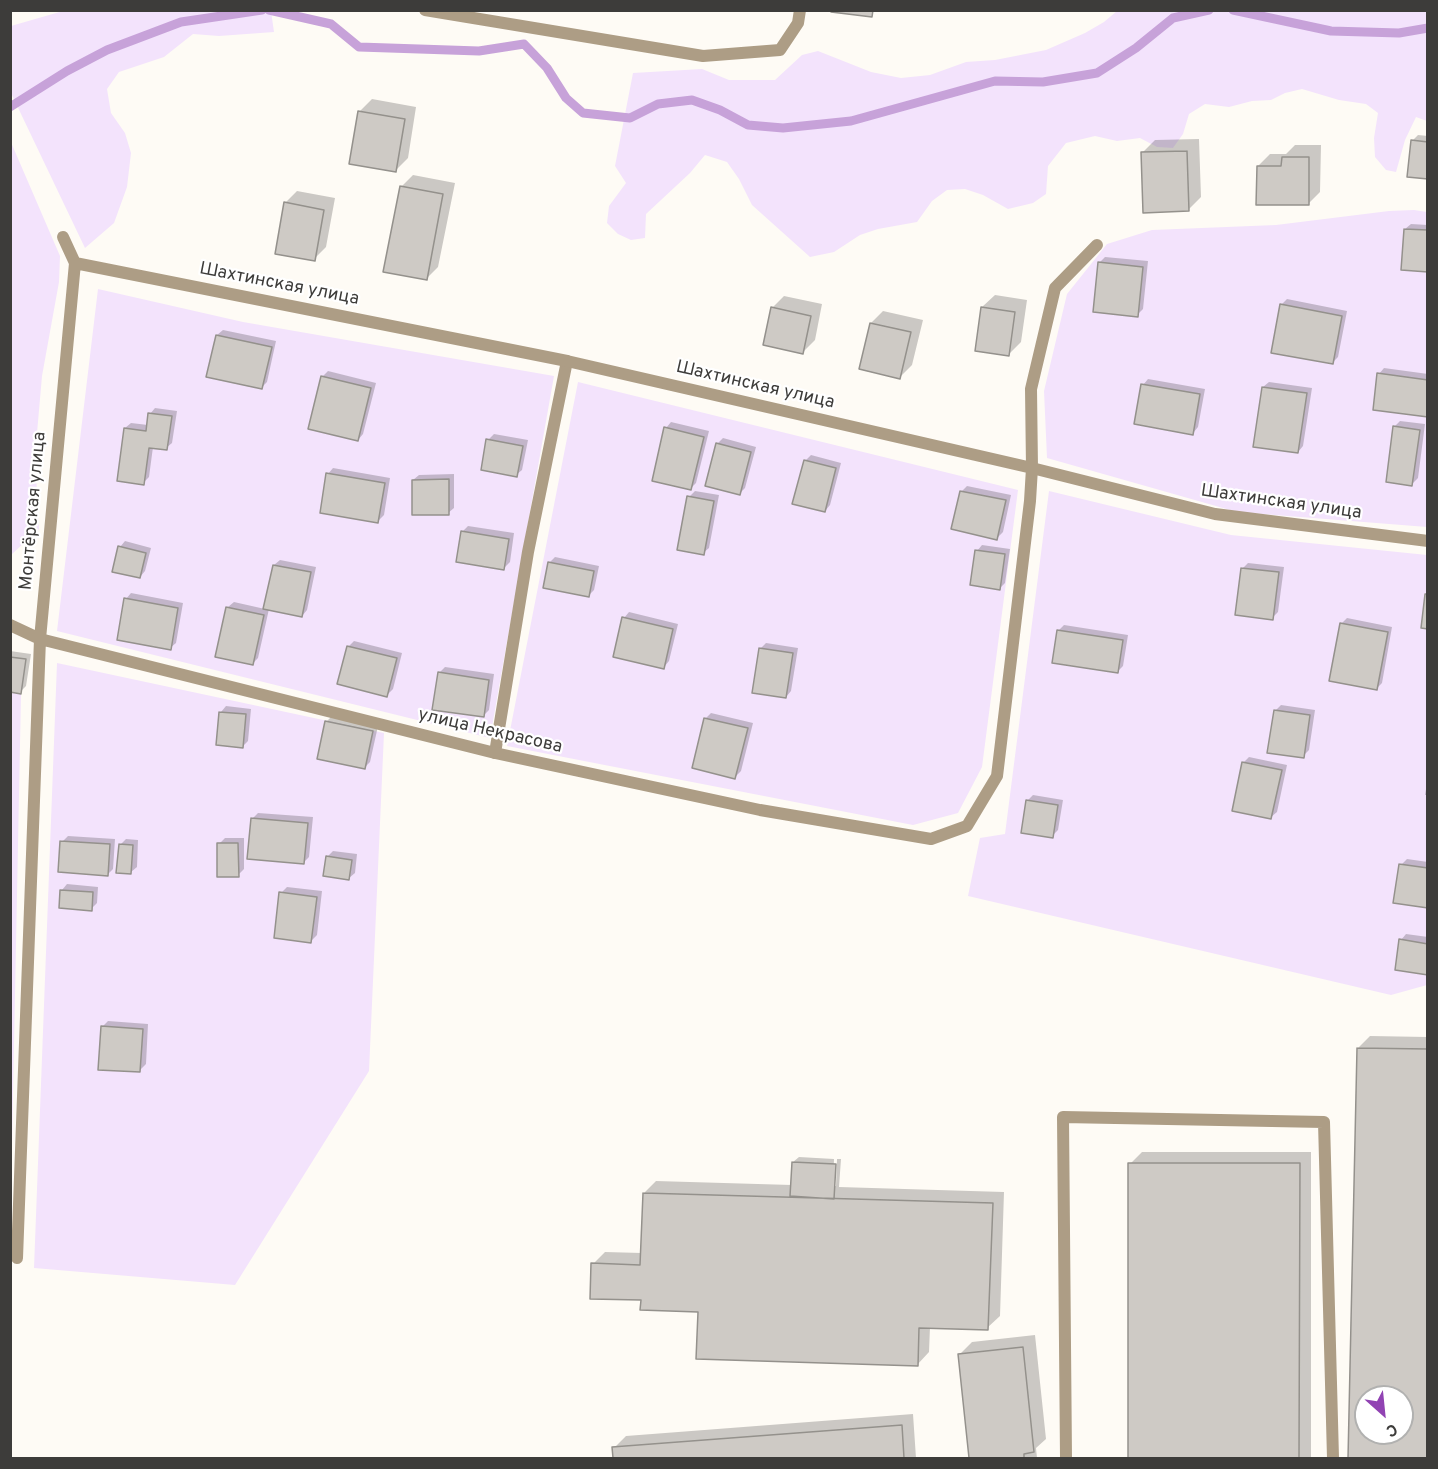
<!DOCTYPE html>
<meta charset="utf-8">
<style>
body{margin:0}
#map{position:relative;width:1438px;height:1469px;overflow:hidden;background:#fefbf5;font-family:Overpass,sans-serif}
canvas{display:block}
.frame{position:absolute;inset:0;border:12px solid #3d3c3a;pointer-events:none}
.north{position:absolute;left:1354px;top:1385px;width:60px;height:60px;box-sizing:border-box;background:#fff;border:2px solid #b1b1b0;border-radius:50%;rotate:153deg;font-size:16px;font-weight:700;line-height:24px;text-align:center;color:#3d3c3a}
.north::after{content:'';display:block;margin:auto;width:21px;height:27px;background:#9143b3;clip-path:polygon(50% 0,100% 100%,50% 72%,0 100%)}
</style>
<div id="map">
<canvas width="1438" height="1469"></canvas>
<div class="frame"></div>
<div class="north">С</div>
</div>
<script>
const c = document.querySelector('canvas').getContext('2d');
c.lineJoin = 'round';
function fill(path, color) { c.fillStyle = color; c.fill(path, 'evenodd'); }
const poly = rows => new Path2D(rows.map(r => 'M' + r).join(''));
function trace(path, color, width, dash) { c.strokeStyle = color; c.lineWidth = width; c.lineCap = dash ? 'butt' : 'round'; c.setLineDash(dash || []); c.stroke(path); }
function drawText(font, color, halo, rows, align = 'center') {
  c.font = font + ' Overpass,sans-serif'; c.lineWidth = 4.5; c.setLineDash([]); c.textBaseline = 'middle'; c.strokeStyle = halo; c.fillStyle = color; for (const [text, x, y, turn = 0] of rows) {
    c.save(); c.translate(x, y); c.rotate((+turn || 0) * Math.PI / 180); c.textAlign = isNaN(turn) ? turn : align; if (halo) c.strokeText(text, 0, 0); c.fillText(text, 0, 0); c.restore();
  }
}
fill(poly([
 [271,11,274,32,219,36,193,34,164,57,119,72,107,89,111,113,125,133,131,153,127,187,114,223,85,248,11,93,11,26,63,11],
 [1117,11,1427,11,1427,121,1416,117,1405,140,1396,172,1386,170,1375,157,1374,138,1378,113,1366,104,1339,100,1302,89,1285,93,1271,100,1252,101,1229,107,1205,104,1189,114,1183,134,1173,148,1157,147,1140,138,1117,141,1095,136,1066,143,1048,166,1046,194,1033,203,1008,209,983,195,965,189,947,190,932,201,917,222,878,229,860,235,834,252,810,257,752,205,739,179,727,162,705,155,690,173,646,214,645,238,631,240,618,234,607,223,609,206,626,183,615,166,633,73,702,69,729,80,775,80,802,55,818,51,871,72,901,78,930,75,966,62,995,60,1046,50,1085,33,1104,22],
 [10,140,60,256,59,282,42,376,35,456,39,529,11,555],
 [1414,210,1427,212,1427,527,1237,512,1047,458,1044,391,1067,294,1107,244,1152,230,1276,225,1389,211],
 [98,289,243,322,554,376,490,738,57,631],
 [578,382,1018,490,982,767,958,813,913,825,507,746],
 [1049,491,1231,535,1427,555,1427,985,1391,995,968,896,980,838,1005,834],
 [57,663,384,733,369,1071,235,1285,34,1268],
 [11,692,21,694,11,1196]
]), '#f3e3fc');
fill(poly([
 [372,99,416,107,408,158,396,170,351,162,360,111],
 [1418,135,1428,136,1428,178,1412,141],
 [1199,139,1201,197,1189,209,1142,153,1155,140],
 [1295,145,1321,145,1320,192,1308,204,1258,166,1270,154,1286,154],
 [413,175,455,183,438,267,426,279,401,187],
 [297,191,335,198,326,247,314,259,285,203],
 [1411,224,1428,225,1428,271,1405,229],
 [1105,257,1148,261,1143,309,1137,315,1099,263],
 [995,295,1027,300,1021,342,1009,354,982,307],
 [784,296,822,304,815,340,803,352,772,308],
 [1287,299,1347,311,1338,357,1332,363,1281,305],
 [883,311,923,320,912,365,900,377,871,323],
 [223,330,276,341,267,382,262,387,217,335],
 [1384,368,1428,374,1428,415,1379,374],
 [328,371,376,383,363,434,358,440,322,377],
 [1148,379,1205,389,1198,427,1193,433,1143,385],
 [1269,382,1312,388,1303,446,1298,452,1263,387],
 [155,408,177,411,172,443,166,448,153,447,149,477,143,483,125,428,131,423,148,425,150,414],
 [1400,421,1425,424,1418,478,1412,484,1395,426],
 [671,422,709,431,696,483,691,488,666,428],
 [494,434,528,440,522,470,516,475,488,440],
 [723,438,756,447,745,488,739,494,717,444],
 [811,455,841,463,830,505,825,511,805,461],
 [333,468,390,478,384,515,378,521,328,474],
 [454,474,454,508,448,513,413,480,419,475],
 [967,486,1011,495,1003,532,997,538,961,492],
 [695,491,719,495,709,548,703,553,689,497],
 [468,526,514,533,510,562,504,568,462,532],
 [125,541,151,548,145,571,140,577,120,547],
 [982,545,1010,549,1005,583,999,589,977,551],
 [555,557,599,566,594,590,588,596,549,563],
 [280,560,316,567,307,610,302,616,269,609,258,658,252,664,217,656,228,607,234,602,265,609,274,565],
 [1248,563,1284,567,1278,612,1272,618,1242,569],
 [131,593,183,603,176,643,170,648,126,599],
 [629,612,678,624,669,661,664,667,624,618],
 [1347,618,1392,627,1382,683,1376,689,1341,624],
 [1064,625,1128,635,1123,666,1117,672,1058,631],
 [354,641,402,653,393,689,387,695,348,647],
 [766,643,798,648,791,691,786,697,760,649],
 [10,651,31,654,26,686,20,692,10,691],
 [445,667,494,674,489,710,483,716,439,673],
 [1281,705,1315,710,1309,750,1303,756,1275,711],
 [226,706,251,709,248,741,243,746,221,712],
 [711,713,753,723,741,771,735,777,693,767,706,718],
 [332,716,378,726,370,762,365,767,326,722],
 [1249,757,1287,765,1277,812,1271,817,1243,763],
 [1428,777,1428,795,1425,795],
 [1033,795,1063,800,1058,830,1052,836,1027,801],
 [258,813,313,817,309,857,304,862,252,819],
 [68,836,115,839,113,869,108,874,62,842],
 [225,838,244,838,244,869,238,875,219,844],
 [126,839,138,840,137,867,131,872,120,845],
 [333,851,357,854,355,873,349,878,328,856],
 [1407,859,1428,862,1428,906,1401,865],
 [67,884,98,887,97,903,91,909,62,890],
 [287,887,322,891,317,935,311,941,281,893],
 [1406,934,1428,937,1428,974,1401,940],
 [108,1021,148,1024,146,1064,140,1070,102,1027],
 [1370,1036,1428,1037,1428,1458,1349,1458,1358,1048],
 [1366,1397,1402,1397,1402,1433,1366,1433],
 [1142,1152,1311,1152,1311,1458,1129,1458,1130,1164],
 [799,1157,834,1159,833,1186,836,1186,837,1159,841,1159,839,1187,1004,1192,1000,1316,987,1328,930,1327,929,1352,917,1365,699,1310,642,1299,593,1264,605,1252,642,1253,644,1193,656,1181,792,1185,793,1162],
 [1035,1335,1046,1439,1036,1448,1037,1458,971,1458,960,1354,972,1342],
 [913,1414,916,1458,614,1458,614,1448,626,1436]
]), '#0003');
trace(poly([
 [269,10,331,24,359,47,479,51,524,44,547,68,566,98,583,113,630,118,658,104,692,100,720,110,748,125,783,128,851,121,995,81,1043,82,1097,73,1136,48,1173,18,1209,10],
 [1233,10,1331,31,1399,33,1428,28],
 [10,107,67,71,107,50,181,22,262,10]
]), '#c7a2d9', 9);
const building = poly([
 [831,10,873,10,872,17,831,12,831,10],
 [358,111,405,119,396,172,349,164,358,111],
 [1411,140,1428,142,1428,179,1407,177,1411,140],
 [1187,151,1189,211,1143,213,1141,152,1187,151],
 [1282,157,1309,157,1309,205,1256,205,1257,166,1281,166,1282,157],
 [400,186,443,194,427,280,383,272,400,186],
 [284,202,324,210,315,261,275,254,284,202],
 [1404,229,1428,230,1428,272,1401,270,1404,229],
 [1098,262,1143,267,1138,317,1093,312,1098,262],
 [1280,304,1342,316,1333,364,1271,353,1280,304],
 [771,307,811,316,803,354,763,345,771,307],
 [981,307,1015,312,1009,356,975,351,981,307],
 [870,323,911,332,900,379,859,369,870,323],
 [216,335,272,347,262,389,206,377,216,335],
 [1377,373,1428,380,1428,417,1373,410,1377,373],
 [321,376,371,388,358,441,308,429,321,376],
 [1141,384,1200,394,1193,435,1134,424,1141,384],
 [1262,387,1307,393,1298,453,1253,447,1262,387],
 [148,413,172,416,167,450,149,448,144,485,117,481,124,428,146,431,148,413],
 [1393,426,1420,430,1412,486,1386,482,1393,426],
 [664,427,704,437,691,490,652,481,664,427],
 [486,439,523,446,517,477,481,470,486,439],
 [716,443,751,452,740,495,705,486,716,443],
 [804,460,836,468,825,512,792,504,804,460],
 [326,473,385,483,378,523,320,513,326,473],
 [449,479,449,515,412,515,412,480,449,479],
 [960,491,1006,500,997,540,951,529,960,491],
 [687,496,714,501,704,555,677,550,687,496],
 [461,531,509,539,504,570,456,562,461,531],
 [118,546,146,553,140,578,112,572,118,546],
 [975,550,1005,554,1000,590,970,585,975,550],
 [548,562,594,571,589,597,543,588,548,562],
 [273,565,311,572,302,617,263,609,273,565],
 [1241,568,1279,572,1273,620,1235,615,1241,568],
 [1425,594,1428,594,1428,629,1421,628,1425,594],
 [124,598,178,608,171,650,117,640,124,598],
 [226,607,264,615,253,665,215,657,226,607],
 [622,617,673,629,664,669,613,657,622,617],
 [1340,623,1388,632,1377,690,1329,681,1340,623],
 [1057,630,1123,640,1118,673,1052,663,1057,630],
 [347,646,397,658,387,697,337,684,347,646],
 [759,648,793,653,786,698,752,693,759,648],
 [10,657,26,659,21,694,10,692,10,657],
 [438,672,489,680,484,717,432,710,438,672],
 [1274,710,1310,715,1304,758,1267,753,1274,710],
 [219,712,246,714,243,748,216,745,219,712],
 [704,718,748,728,735,779,692,768,704,718],
 [325,721,373,731,365,769,317,759,325,721],
 [1242,762,1282,770,1271,819,1232,811,1242,762],
 [1026,800,1058,805,1053,838,1021,833,1026,800],
 [251,818,308,823,304,864,247,859,251,818],
 [60,841,110,844,108,876,58,872,60,841],
 [217,843,238,843,239,877,217,877,217,843],
 [119,844,133,845,131,874,116,873,119,844],
 [326,856,352,860,349,880,323,876,326,856],
 [1399,864,1428,868,1428,908,1393,903,1399,864],
 [60,890,93,892,92,911,59,908,60,890],
 [279,892,317,897,311,943,274,938,279,892],
 [1399,939,1428,944,1428,975,1395,970,1399,939],
 [101,1026,143,1029,140,1072,98,1070,101,1026],
 [1357,1048,1428,1049,1428,1458,1348,1458,1357,1048],
 [1366,1397,1402,1397,1402,1433,1366,1433,1366,1397],
 [792,1162,836,1164,834,1199,790,1196,792,1162],
 [1128,1163,1300,1163,1299,1458,1128,1458,1128,1163],
 [643,1193,993,1203,988,1330,919,1328,918,1366,696,1359,698,1312,640,1310,641,1300,590,1299,591,1263,640,1265,643,1193],
 [1023,1347,1034,1452,1024,1454,1024,1458,969,1458,958,1354,1023,1347],
 [902,1425,904,1458,613,1458,612,1447,902,1425]
]);
fill(building, '#cecac5');
trace(building, '#94918c', 1.5);
trace(poly([
 [495,753,528,552,567,361],
 [1066,1458,1063,1117,1324,1122,1333,1458]
]), '#ad9d85', 12);
trace(poly([
 [425,10,703,56,780,50,798,23,800,10],
 [75,263,567,361,1032,468,1215,514,1428,541],
 [10,625,40,639,495,753,760,810,931,839,967,826,997,776,1030,501,1032,468,1031,389,1055,288,1097,245],
 [17,1258,40,639,75,263,63,237]
]), '#ad9d85', 12);
drawText('18px', '#3d3c3a', '#fff', [
 ["Шахтинская улица",279,285,11],
 ["Шахтинская улица",755,386,13],
 ["Шахтинская улица",1281,503,8],
 ["Монтёрская улица",34,511,-85],
 ["улица Некрасова",490,732,13]
]);
</script>
